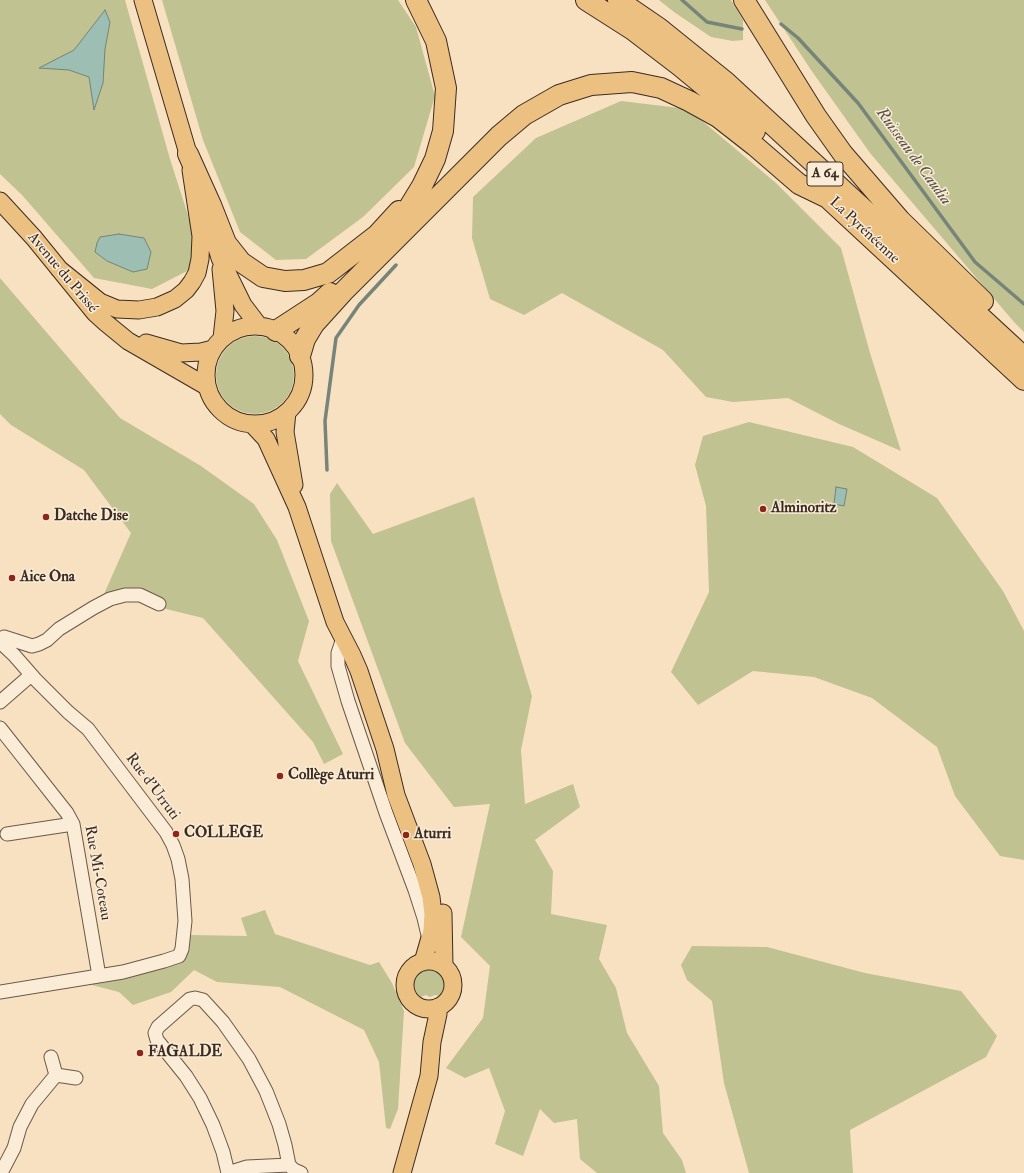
<!DOCTYPE html>
<meta charset="utf-8">
<style>
body{margin:0}
canvas{display:block;background:#f8e1c1}
</style>
<canvas width="1024" height="1173"></canvas>
<script>
const c = document.querySelector('canvas').getContext('2d');
c.lineJoin = 'round';
function fill(path, color) { c.fillStyle = color; c.fill(path, 'evenodd'); }
const poly = rows => new Path2D(rows.map(r => 'M' + r).join(''));
function trace(path, color, width, dash) { c.strokeStyle = color; c.lineWidth = width; c.lineCap = dash ? 'butt' : 'round'; c.setLineDash(dash || []); c.stroke(path); }
function drawText(font, color, halo, rows, align = 'center') {
  c.font = font + ' "IM FELL Double Pica",serif'; c.lineWidth = 3; c.setLineDash([]); c.textBaseline = 'middle'; c.strokeStyle = halo; c.fillStyle = color; for (const [text, x, y, turn = 0] of rows) {
    c.save(); c.translate(x, y); c.rotate((+turn || 0) * Math.PI / 180); c.textAlign = isNaN(turn) ? turn : align; if (halo) c.strokeText(text, 0, 0); c.fillText(text, 0, 0); c.restore();
  }
}
fill(poly([
 [0,0,125,0,170,159,195,237,189,270,152,289,94,278,22,195,0,174],
 [162,0,398,0,416,27,435,96,414,167,363,217,306,259,276,260,240,232,203,140],
 [659,0,731,0,743,20,743,40,733,41,711,37,674,12],
 [765,0,1024,0,1024,332,1014,322,870,153,811,70],
 [621,101,688,109,776,183,841,248,870,353,901,451,839,424,788,398,733,402,706,397,663,350,562,293,524,315,490,299,472,238,473,197,536,138],
 [0,278,120,418,201,466,254,504,277,540,309,621,298,661,343,754,324,764,313,742,203,618,104,594,131,533,84,470,11,425,0,414],
 '216 375a39 39 0 1 1 78 0a39 39 0 1 1-78 0Z',
 [749,422,853,447,937,498,1003,591,1024,631,1024,860,1000,856,955,796,937,747,872,698,814,677,753,671,698,705,671,672,709,592,706,506,695,465,703,436],
 [337,483,373,534,474,497,500,591,532,696,521,750,525,804,573,784,580,807,535,840,553,871,551,914,607,925,599,959,616,988,627,1033,659,1086,663,1133,682,1160,686,1173,597,1173,580,1159,577,1119,554,1123,540,1109,523,1156,495,1144,505,1111,489,1068,465,1078,446,1068,483,1018,490,966,461,937,490,804,454,807,405,743,331,541,330,494],
 [265,910,275,934,370,965,379,962,392,983,404,1011,398,1109,390,1129,386,1128,379,1062,364,1030,280,987,217,982,194,970,171,992,133,1005,119,992,84,983,169,962,191,935,247,936,241,918],
 [692,946,767,947,865,973,961,991,997,1036,986,1057,850,1130,853,1173,749,1173,724,1083,712,1001,687,980,681,965],
 [428,970,433,971,438,973,442,977,444,982,444,987,443,992,440,996,435,995,430,997,426,995,421,997,417,993,415,989,414,984,416,979,419,974,423,971]
]), '#c0c291');
const water = poly([
 [105,10,110,22,105,49,103,83,94,110,89,77,69,70,39,68,74,50,105,10],
 [119,234,144,238,151,252,147,269,133,272,107,261,95,252,97,243,100,237,119,234],
 [836,487,847,489,844,506,834,504,836,487]
]);
fill(water, '#9dbeb2');
trace(water, '#768479', 1);
trace(poly([
 [682,0,707,22,742,29],
 [781,24,798,38,858,103,975,262,1024,304],
 [327,470,325,421,336,338,359,305,396,265]
]), '#768479', 3.5);
const minor = poly([
 [343,638,338,653,338,666,348,701,386,813,415,890,424,918,428,935],
 [0,640,4,637,32,646,39,644,47,640,59,629,93,608,110,599,125,595,140,595,159,604],
 [0,642,14,655,35,679,68,712,88,729,166,832,173,845,178,859,182,879,185,921,182,949,179,956,164,961,123,972,0,992],
 [0,702,31,675],
 [0,728,67,813,73,824,99,976],
 [7,834,73,824],
 [51,1057,56,1075,76,1078],
 [289,1165,294,1170,301,1173],
 [1,1173,14,1148,20,1127,32,1104,56,1075],
 [228,1173,223,1152,213,1125,200,1098,186,1076,157,1040,155,1033,158,1027,190,999,195,998,203,1000,223,1022,249,1059,266,1091,279,1124,285,1145,289,1165,247,1167,228,1173]
]);
const major = poly([
 [143,0,192,167],
 [0,201,34,238,95,313,106,323,128,341,206,386],
 [208,219,220,258,243,305,259,326],
 [59,269,100,302,117,309,139,310,157,307,175,299,186,290,192,282,197,273,200,259,201,236,191,170],
 [221,269,225,311,222,338],
 '206 375a49 49 0 1 1 98 0a49 49 0 1 1-98 0Z',
 [146,343,181,353,201,352,213,349],
 [287,412,285,432,294,485],
 [252,424,266,439,297,507,335,622,352,655,359,671,385,749,396,795,422,864,431,897,433,914,432,931,423,962],
 [443,913,444,966],
 '405 985a24 24 0 1 1 48 0a24 24 0 1 1-48 0Z',
 [402,1173,429,1076,432,1042,438,1014,438,1007]
]);
const highway = poly([
 [586,0,633,30,680,66,720,99,755,131],
 [618,0,659,28,726,82,1024,357],
 [744,0,816,116,843,154,900,220,983,301],
 [188,154,211,205,226,243,241,262,263,277,285,281,304,280,328,273,377,235,399,211],
 [818,189,1024,380],
 [394,227,400,222,422,186,435,159,443,131,446,88,436,41,416,0],
 [276,331,319,303,330,293],
 [300,356,305,339,314,324,343,292,499,136,524,115,559,95,591,85,632,82,661,88,689,101,718,117,755,146,799,184,828,198]
]);
trace(minor, '#6a594a', 15);
trace(major, '#3b2c23', 19);
trace(highway, '#3b2c23', 22);
trace(minor, '#faecd7', 13);
trace(major, '#ecc080', 17);
trace(highway, '#ecc080', 20);
for (const [x, y, r, color] of [
 [763,509,4,"#8f2418"],
 [46,517,4,"#8f2418"],
 [12,578,4,"#8f2418"],
 [280,776,4,"#8f2418"],
 [176,834,4,"#8f2418"],
 [406,835,4,"#8f2418"],
 [140,1053,4,"#8f2418"]
]) { const dot = new Path2D(); dot.arc(x, y, r, 0, 2 * Math.PI); c.fillStyle = color; c.fill(dot); trace(dot, '#faecd7', 1.5); }
for (const [x, y, w] of [
 [825,174,36]
]) { const box = new Path2D(); box.roundRect(x - w / 2, y - 12, w, 24, 3); c.fillStyle = '#faecd7'; c.fill(box); trace(box, '#3b2c23', 1); }
drawText('bold 14px', '#3b2c23', null, [
 ["A 64",825,174]
]);
drawText('15px', '#3b2c23', '#faecd7', [
 ["La Pyrénéenne",864,231,43],
 ["Avenue du Prissé",62,273,50],
 ["Rue d'Urruti",152,787,53],
 ["Rue Mi-Coteau",97,873,80]
]);
drawText('bold 15px', '#3b2c23', '#faecd7', [
 ["Alminoritz",771,509],
 ["Datche Dise",54,517],
 ["Aice Ona",20,578],
 ["Collège Aturri",288,776],
 ["COLLEGE",184,834],
 ["Aturri",414,835],
 ["FAGALDE",148,1053]
], 'left');
drawText('italic 16px', '#545047', '#faecd7', [
 ["Ruisseau de Caudia",913,157,54]
]);
</script>
